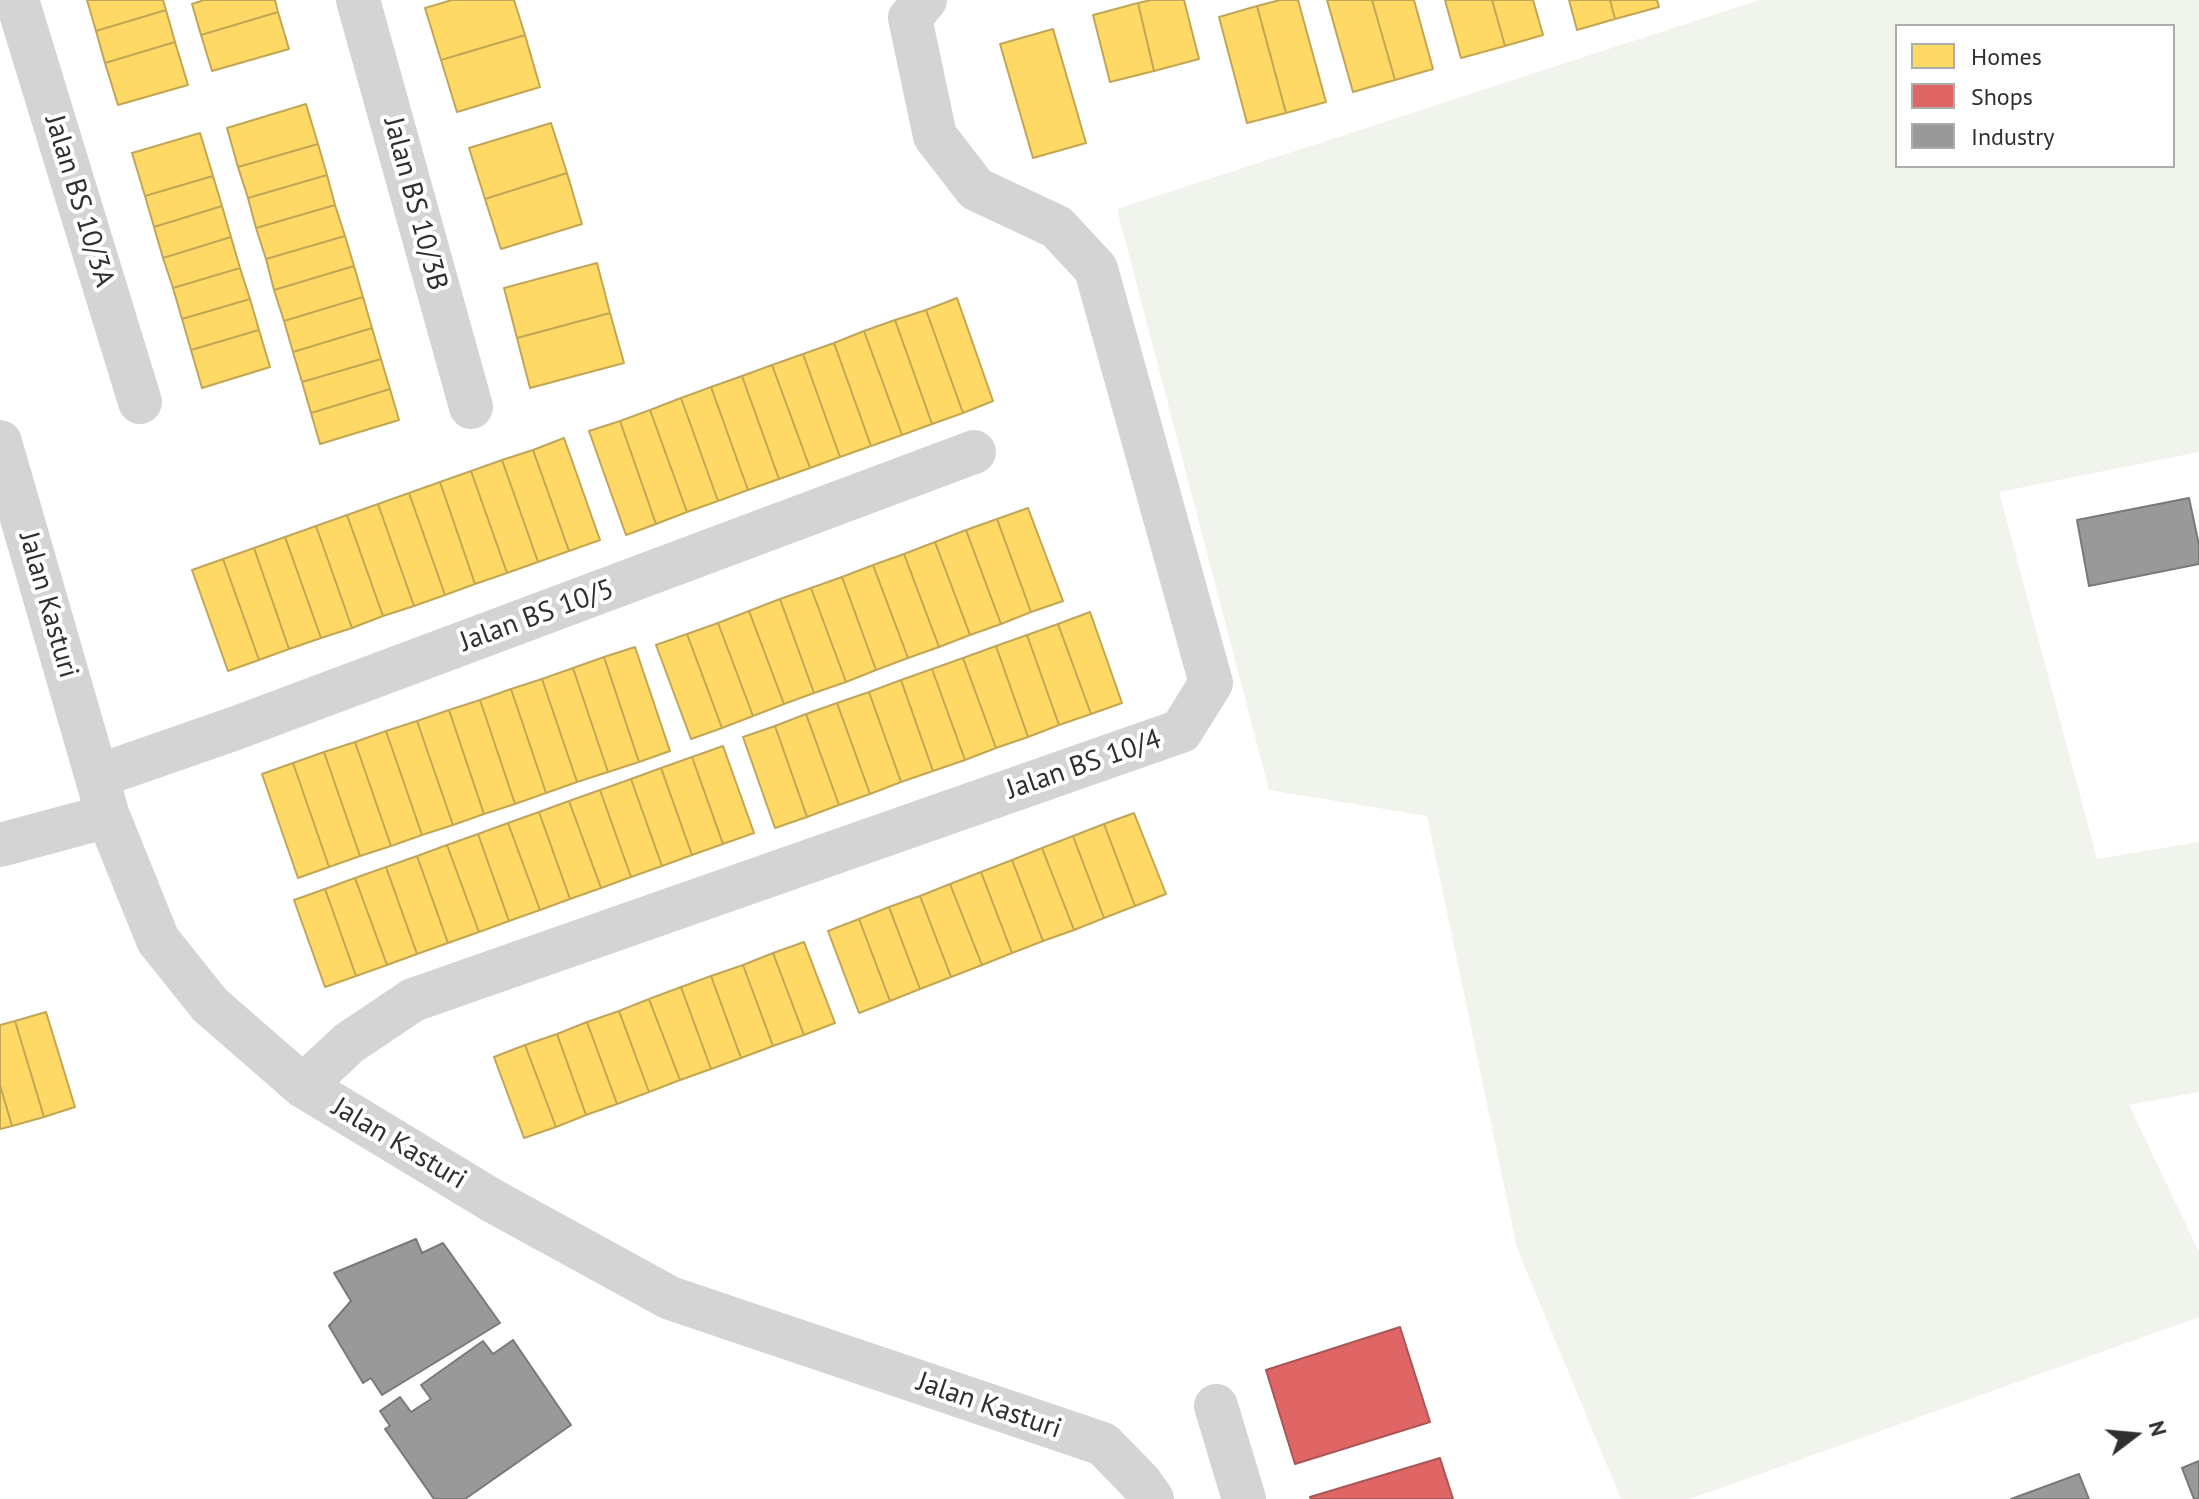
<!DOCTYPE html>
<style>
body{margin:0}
#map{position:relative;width:2199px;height:1499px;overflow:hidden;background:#fff;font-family:"PT Sans",sans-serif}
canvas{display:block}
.legend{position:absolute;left:1895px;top:24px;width:280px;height:144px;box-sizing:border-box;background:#fff;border:2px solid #acacac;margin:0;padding:10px 14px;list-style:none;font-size:24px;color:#2f2f2f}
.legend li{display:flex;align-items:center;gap:16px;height:40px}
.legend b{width:40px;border:2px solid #acacac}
.north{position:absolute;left:2095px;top:1395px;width:80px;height:80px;-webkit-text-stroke:6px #fff;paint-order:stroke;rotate:74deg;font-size:22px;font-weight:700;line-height:32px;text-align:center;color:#2f2f2f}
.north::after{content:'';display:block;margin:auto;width:28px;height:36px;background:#2f2f2f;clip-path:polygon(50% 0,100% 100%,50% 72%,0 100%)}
</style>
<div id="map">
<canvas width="2199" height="1499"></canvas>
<ul class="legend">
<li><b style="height:22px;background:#ffd966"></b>Homes</li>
<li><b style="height:22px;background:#e06666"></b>Shops</li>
<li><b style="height:22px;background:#999"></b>Industry</li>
</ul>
<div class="north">N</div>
</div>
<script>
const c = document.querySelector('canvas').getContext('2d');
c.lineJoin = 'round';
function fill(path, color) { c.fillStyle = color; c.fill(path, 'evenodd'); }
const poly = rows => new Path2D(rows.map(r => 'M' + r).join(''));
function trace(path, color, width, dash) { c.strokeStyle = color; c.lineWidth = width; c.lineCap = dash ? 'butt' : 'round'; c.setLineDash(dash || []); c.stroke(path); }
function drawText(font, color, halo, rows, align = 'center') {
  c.font = font + ' "PT Sans",sans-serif'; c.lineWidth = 8; c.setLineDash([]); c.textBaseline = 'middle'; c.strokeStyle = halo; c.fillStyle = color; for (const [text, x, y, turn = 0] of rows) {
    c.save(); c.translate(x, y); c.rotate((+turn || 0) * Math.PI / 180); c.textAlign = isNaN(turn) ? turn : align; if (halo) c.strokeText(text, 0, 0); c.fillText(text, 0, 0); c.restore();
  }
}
fill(poly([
 [1759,0,2199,0,2199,452,1999,492,2097,859,2199,842,2199,1092,2129,1105,2199,1252,2199,1317,1690,1499,1621,1499,1517,1248,1427,816,1269,790,1117,209],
 [1897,26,2173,26,2173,166,1897,166]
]), '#f0f4ec');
const homes = poly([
 [87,0,163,0,166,10,96,31,87,0],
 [204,0,275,0,278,12,201,35,192,4,204,0],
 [452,0,514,0,525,35,441,60,425,8,452,0],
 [1151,0,1184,0,1199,59,1154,71,1138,3,1151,0],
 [1280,0,1298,0,1326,102,1286,113,1257,6,1280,0],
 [1327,0,1372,0,1395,80,1353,92,1327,0],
 [1372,0,1414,0,1433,69,1395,80,1372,0],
 [1445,0,1492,0,1505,46,1461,58,1445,0],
 [1492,0,1533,0,1543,35,1505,46,1492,0],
 [1569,0,1610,0,1615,19,1577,30,1569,0],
 [1610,0,1657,0,1659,7,1615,19,1610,0],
 [1138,3,1154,71,1110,82,1093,15,1138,3],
 [1257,6,1286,113,1247,123,1219,17,1257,6],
 [166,10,175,42,105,63,96,31,166,10],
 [278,12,289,49,212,71,201,35,278,12],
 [1053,29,1086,143,1033,158,1000,44,1053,29],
 [525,35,540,87,457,112,441,60,525,35],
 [175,42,188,85,118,105,105,63,175,42],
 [306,104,318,144,238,167,227,128,306,104],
 [551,123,567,173,485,199,469,148,551,123],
 [200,133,213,176,145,196,132,153,200,133],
 [318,144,327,175,248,198,238,167,318,144],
 [567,173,582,224,501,249,485,199,567,173],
 [327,175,335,205,256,228,248,198,327,175],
 [213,176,222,206,154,227,145,196,213,176],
 [335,205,345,236,266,259,256,228,335,205],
 [222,206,231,237,163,258,154,227,222,206],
 [345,236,354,266,274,290,266,259,345,236],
 [231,237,240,268,173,288,163,258,231,237],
 [597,263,610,313,517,338,504,288,597,263],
 [354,266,363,297,284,321,274,290,354,266],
 [240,268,250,299,182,319,173,288,240,268],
 [363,297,372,328,293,352,284,321,363,297],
 [957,298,993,401,963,413,926,310,957,298],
 [250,299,259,330,191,350,182,319,250,299],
 [926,310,963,413,932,424,895,320,926,310],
 [610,313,624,363,530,388,517,338,610,313],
 [895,320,932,424,902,435,864,331,895,320],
 [372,328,381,359,302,382,293,352,372,328],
 [259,330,270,367,202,388,191,350,259,330],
 [864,331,902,435,871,446,834,343,864,331],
 [834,343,871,446,840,457,803,354,834,343],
 [803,354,840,457,810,468,772,365,803,354],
 [381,359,390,389,311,413,302,382,381,359],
 [772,365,810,468,779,479,742,376,772,365],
 [742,376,779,479,748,490,711,387,742,376],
 [711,387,748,490,718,501,681,398,711,387],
 [390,389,399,420,320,444,311,413,390,389],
 [681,398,718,501,687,512,650,410,681,398],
 [650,410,687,512,656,524,620,421,650,410],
 [620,421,656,524,626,535,589,431,620,421],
 [564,438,600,540,569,551,533,450,564,438],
 [533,450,569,551,538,562,502,460,533,450],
 [502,460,538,562,507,573,471,471,502,460],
 [471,471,507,573,475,584,440,482,471,471],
 [440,482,475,584,445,595,409,493,440,482],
 [409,493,445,595,414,606,378,504,409,493],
 [378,504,414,606,383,616,347,515,378,504],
 [1028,508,1063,601,1031,612,997,519,1028,508],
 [347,515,383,616,352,628,316,526,347,515],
 [997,519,1031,612,1001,624,966,530,997,519],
 [316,526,352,628,321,638,285,537,316,526],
 [966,530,1001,624,970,635,935,542,966,530],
 [285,537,321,638,289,649,254,548,285,537],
 [935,542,970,635,939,647,904,554,935,542],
 [254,548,289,649,259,660,223,559,254,548],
 [904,554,939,647,908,658,873,565,904,554],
 [223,559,259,660,228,671,192,570,223,559],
 [873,565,908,658,876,670,842,577,873,565],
 [842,577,876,670,846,682,811,588,842,577],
 [811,588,846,682,814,693,780,599,811,588],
 [780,599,814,693,784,704,749,611,780,599],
 [749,611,784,704,753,716,718,623,749,611],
 [1090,612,1122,703,1091,714,1058,624,1090,612],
 [718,623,753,716,722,728,687,634,718,623],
 [1058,624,1091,714,1059,725,1027,635,1058,624],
 [687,634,722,728,691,739,656,645,687,634],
 [1027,635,1059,725,1028,737,996,646,1027,635],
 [996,646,1028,737,996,748,963,658,996,646],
 [635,647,670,751,639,762,604,657,635,647],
 [604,657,639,762,608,772,573,668,604,657],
 [963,658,996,748,965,760,932,669,963,658],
 [573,668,608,772,577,782,542,679,573,668],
 [932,669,965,760,933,771,901,680,932,669],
 [542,679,577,782,546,793,511,689,542,679],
 [901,680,933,771,901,782,869,692,901,680],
 [511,689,546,793,515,804,480,700,511,689],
 [869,692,901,782,870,794,837,703,869,692],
 [480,700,515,804,484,814,449,710,480,700],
 [837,703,870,794,839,805,806,714,837,703],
 [449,710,484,814,453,825,417,721,449,710],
 [806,714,839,805,807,817,775,726,806,714],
 [417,721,453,825,422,835,386,731,417,721],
 [775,726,807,817,775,828,743,737,775,726],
 [386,731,422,835,391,846,355,742,386,731],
 [355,742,391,846,360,856,324,752,355,742],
 [723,746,754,833,723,844,692,757,723,746],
 [324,752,360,856,329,867,293,763,324,752],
 [692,757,723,844,692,855,661,768,692,757],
 [293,763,329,867,298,878,262,774,293,763],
 [661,768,692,855,662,866,631,779,661,768],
 [631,779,662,866,631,877,600,790,631,779],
 [600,790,631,877,601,888,569,801,600,790],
 [569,801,601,888,570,899,539,812,569,801],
 [539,812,570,899,540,910,508,823,539,812],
 [1134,813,1166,894,1135,906,1104,824,1134,813],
 [508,823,540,910,509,921,478,834,508,823],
 [1104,824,1135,906,1104,918,1073,836,1104,824],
 [478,834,509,921,479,932,447,845,478,834],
 [1073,836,1104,918,1074,930,1042,848,1073,836],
 [447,845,479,932,448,943,417,856,447,845],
 [1042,848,1074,930,1043,941,1012,860,1042,848],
 [417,856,448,943,417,954,386,867,417,856],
 [1012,860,1043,941,1012,953,981,872,1012,860],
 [386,867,417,954,387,965,355,878,386,867],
 [981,872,1012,953,982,965,950,884,981,872],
 [355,878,387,965,356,976,325,889,355,878],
 [950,884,982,965,951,977,920,896,950,884],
 [325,889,356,976,325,987,294,900,325,889],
 [920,896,951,977,920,989,889,907,920,896],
 [889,907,920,989,890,1001,859,919,889,907],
 [859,919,890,1001,859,1013,828,931,859,919],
 [804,942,835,1023,804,1035,773,953,804,942],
 [773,953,804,1035,773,1046,743,965,773,953],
 [743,965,773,1046,741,1058,711,976,743,965],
 [711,976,741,1058,711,1069,681,987,711,976],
 [681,987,711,1069,680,1080,649,999,681,987],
 [649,999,680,1080,649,1092,619,1011,649,999],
 [619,1011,649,1092,617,1104,587,1022,619,1011],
 [46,1012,75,1107,44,1117,15,1021,46,1012],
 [15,1021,44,1117,12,1126,0,1085,0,1025,15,1021],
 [587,1022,617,1104,586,1115,557,1034,587,1022],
 [557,1034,586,1115,556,1127,525,1045,557,1034],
 [525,1045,556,1127,524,1138,494,1057,525,1045],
 [0,1085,12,1126,0,1129,0,1085]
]);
fill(homes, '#ffd966');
trace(homes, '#c1a656', 2);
const shops = poly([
 [1400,1327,1430,1422,1295,1464,1266,1370,1400,1327],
 [1440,1458,1453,1499,1311,1499,1310,1497,1440,1458]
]);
fill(shops, '#e06666');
trace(shops, '#ab5656', 2);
const industry = poly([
 [2189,498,2199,545,2199,564,2089,586,2077,520,2189,498],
 [416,1239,422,1253,443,1243,500,1323,382,1395,371,1378,363,1383,329,1326,351,1301,334,1273,416,1239],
 [513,1340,571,1425,465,1499,434,1499,385,1429,390,1426,380,1411,400,1397,411,1412,431,1399,421,1385,483,1341,493,1354,513,1340],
 [2199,1461,2199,1499,2194,1499,2182,1468,2199,1461],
 [2079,1474,2089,1499,2011,1499,2079,1474]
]);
fill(industry, '#999');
trace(industry, '#797979', 2);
trace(poly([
 [17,0,140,402],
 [358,0,471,407],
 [0,442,108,816,158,940,210,1005,303,1086,493,1201,670,1298,1103,1444,1140,1482,1152,1499],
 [98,776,236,728,974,452],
 [0,845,108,816],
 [303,1086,349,1043,413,1000,1181,731,1211,683,1096,269,1057,227,976,189,935,136,910,18,925,0],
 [1216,1406,1244,1499]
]), '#d4d4d4', 44);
drawText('28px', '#2f2f2f', '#fff', [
 ["Jalan BS 10/3A",79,201,73],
 ["Jalan BS 10/3B",415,204,75],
 ["Jalan Kasturi",48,605,74],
 ["Jalan BS 10/5",537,616,-20],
 ["Jalan BS 10/4",1084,765,-19],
 ["Jalan Kasturi",399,1144,31],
 ["Jalan Kasturi",989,1406,19]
]);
</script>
